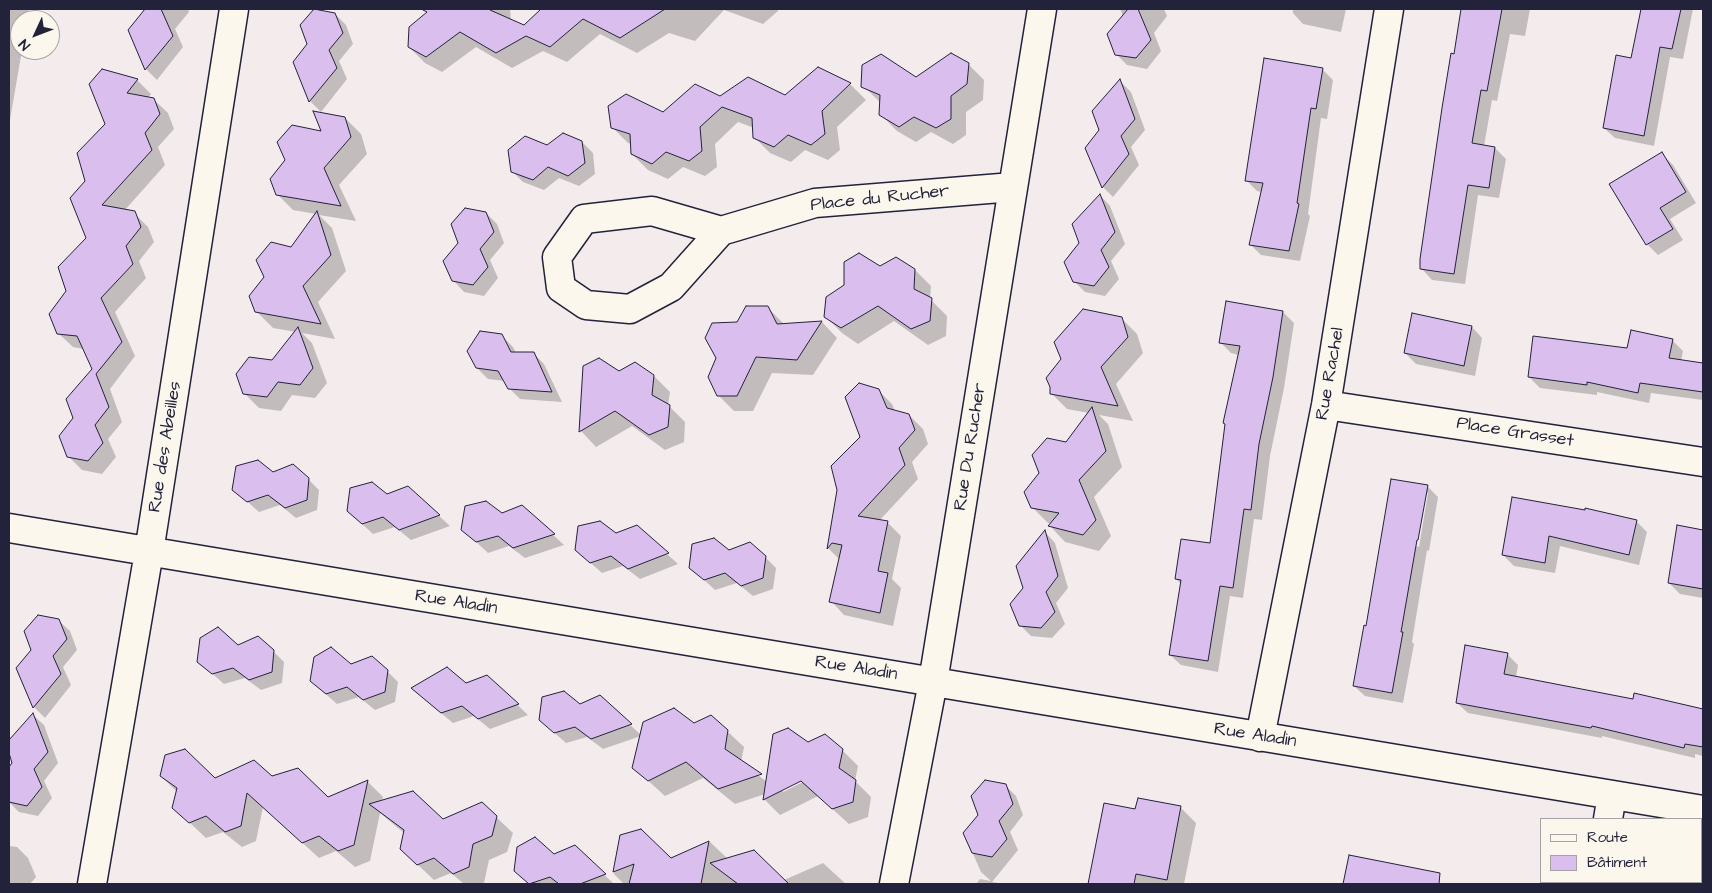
<!DOCTYPE html>
<meta charset="utf-8">
<style>
body{margin:0}
#map{position:relative;width:1712px;height:893px;overflow:hidden;background:#f4ecec;font-family:"Architects Daughter",sans-serif}
canvas{display:block}
.frame{position:absolute;inset:0;border:10px solid #22223b;pointer-events:none}
.legend{position:absolute;left:1540px;top:818px;width:162px;height:65px;box-sizing:border-box;background:#fbf7ec;border:1px solid #a4a2a5;margin:0;padding:6px 9px;list-style:none;font-size:15px;color:#22223b}
.legend li{display:flex;align-items:center;gap:10px;height:25px}
.legend b{width:25px;border:1px solid #a4a2a5}
.north{position:absolute;left:10px;top:10px;width:50px;height:50px;box-sizing:border-box;background:#fbf7ec;border:1px solid #a4a2a5;border-radius:50%;rotate:227deg;font-size:14px;font-weight:700;line-height:20px;text-align:center;color:#22223b}
.north::after{content:'';display:block;margin:auto;width:18px;height:22px;background:#22223b;clip-path:polygon(50% 0,100% 100%,50% 72%,0 100%)}
</style>
<div id="map">
<canvas width="1712" height="893"></canvas>
<div class="frame"></div>
<ul class="legend">
<li><b style="height:6px;background:#fbf7ec"></b>Route</li>
<li><b style="height:14px;background:#dabeed"></b>Bâtiment</li>
</ul>
<div class="north">N</div>
</div>
<script>
const c = document.querySelector('canvas').getContext('2d');
c.lineJoin = 'round';
function fill(path, color) { c.fillStyle = color; c.fill(path, 'evenodd'); }
const poly = rows => new Path2D(rows.map(r => 'M' + r).join(''));
function trace(path, color, width, dash) { c.strokeStyle = color; c.lineWidth = width; c.lineCap = dash ? 'butt' : 'round'; c.setLineDash(dash || []); c.stroke(path); }
function drawText(font, color, halo, rows, align = 'center') {
  c.font = font + ' "Architects Daughter",sans-serif'; c.lineWidth = 4; c.setLineDash([]); c.textBaseline = 'middle'; c.strokeStyle = halo; c.fillStyle = color; for (const [text, x, y, turn = 0] of rows) {
    c.save(); c.translate(x, y); c.rotate((+turn || 0) * Math.PI / 180); c.textAlign = isNaN(turn) ? turn : align; if (halo) c.strokeText(text, 0, 0); c.fillText(text, 0, 0); c.restore();
  }
}
fill(poly([
 [9,9,29,9,27,20,20,20,20,50,22,50,9,126],
 [143,9,188,9,189,12,175,29,183,47,157,80,146,69,130,30,144,12],
 [426,9,510,9,511,20,524,26,543,9,644,9,648,10,650,9,778,9,778,11,763,24,724,10,695,41,669,33,637,53,600,34,567,62,543,51,512,68,476,47,442,72,425,63,409,47,426,14],
 [1120,9,1164,9,1167,16,1154,33,1161,51,1147,69,1127,65,1116,54,1123,16],
 [1293,9,1346,9,1341,32,1303,24,1293,13],
 [1463,9,1530,9,1525,36,1510,34,1497,101,1492,100,1484,146,1495,148,1506,159,1499,198,1478,195,1465,284,1432,280,1422,269],
 [1643,9,1693,9,1683,59,1670,57,1654,146,1615,138,1604,128,1632,60],
 [335,14,346,25,353,44,339,61,347,79,321,112,310,101,294,62],
 [968,64,984,80,983,100,966,112,966,135,953,144,931,132,916,142,897,131,881,115,881,103,863,86,916,78],
 [818,69,850,84,866,100,837,127,840,150,828,160,805,150,791,162,770,153,754,137,754,128,738,122,715,144,717,167,705,176,683,167,668,179,648,170,632,154,631,144,628,143,612,127,720,97,785,97],
 [1322,69,1333,80,1327,119,1321,118,1308,214,1310,216,1300,261,1261,255,1251,245,1262,192,1257,191,1246,180],
 [103,71,137,80,151,94,148,98,153,99,168,113,174,129,158,147,165,165,124,211,134,213,148,227,154,242,139,261,146,278,115,312,135,356,110,389,122,422,108,439,116,457,102,474,82,470,68,456,74,419,94,370,84,349,73,347,58,333,67,292,88,238,86,181,107,125],
 [1120,81,1131,92,1145,130,1131,147,1139,165,1113,197,1103,187,1101,130],
 [345,118,361,134,367,154,339,185,356,221,319,215,332,228,346,271,318,302,335,339,302,333,312,343,327,383,315,398,292,395,281,411,259,408,245,394,296,332,273,328,256,311,291,248,316,214,293,210,277,194,323,133],
 [582,142,593,153,595,174,579,186,559,178,544,190,523,182,512,171,547,146],
 [1662,154,1673,165,1696,203,1670,219,1683,240,1658,255,1647,244],
 [1100,195,1110,206,1125,244,1111,261,1119,279,1105,296,1085,292,1074,281],
 [486,213,497,224,504,243,490,260,498,278,484,296,464,292,453,280],
 [880,268,915,270,931,286,930,299,947,316,946,336,928,345,894,321,858,344,842,333,826,317],
 [768,308,785,325,822,322,837,338,813,375,772,373,753,411,734,411,718,395,738,324],
 [1283,312,1294,323,1284,388,1270,456,1262,520,1254,519,1243,598,1230,596,1218,672,1181,665,1170,655,1182,585,1176,579,1211,544,1239,355,1231,353,1220,342],
 [1121,318,1137,334,1143,353,1116,384,1133,421,1099,415,1108,424,1122,467,1094,497,1111,536,1099,551,1065,542,1050,526,1052,524,1048,523,1032,507,1067,444,1089,413,1067,409,1051,393],
 [1472,327,1482,338,1475,376,1416,364,1405,353],
 [502,336,513,347,516,353,533,353,544,364,562,402,520,399,509,388,505,381,488,379,477,368],
 [1672,340,1683,351,1681,361,1703,364,1703,400,1651,393,1649,403,1597,392,1597,395,1540,388,1529,377,1628,349],
 [585,367,654,376,670,392,668,405,685,422,684,442,665,450,632,426,596,447,581,431],
 [878,390,892,404,895,411,909,415,923,429,928,444,912,462,918,479,879,521,887,522,901,536,892,579,901,588,893,626,844,615,831,601,840,560,828,548,838,490,862,437],
 [272,474,308,479,319,490,317,510,296,518,280,505,259,512,233,489],
 [1427,486,1438,497,1429,551,1427,550,1412,642,1414,644,1403,703,1365,696,1354,686,1367,627],
 [1425,493,1428,493,1419,547,1416,546],
 [408,487,450,526,411,540,395,527,373,534,348,511],
 [1513,498,1637,522,1647,532,1639,565,1560,546,1555,573,1514,566,1503,555],
 [522,506,564,545,525,558,509,546,488,553,462,529],
 [636,526,678,564,640,579,623,566,602,573,576,550],
 [1678,527,1703,531,1703,598,1680,594,1669,583],
 [1045,532,1055,543,1068,588,1056,603,1065,624,1052,638,1031,636,1020,625,1024,588],
 [729,552,765,557,776,568,773,589,753,596,737,583,715,590,690,567],
 [58,620,70,631,77,650,63,667,71,685,45,718,34,707,18,668],
 [237,646,273,651,284,662,282,683,261,690,245,678,224,684,198,661],
 [1507,654,1518,665,1516,677,1634,700,1635,695,1703,710,1703,756,1695,754,1695,758,1602,736,1602,738,1468,713,1457,703],
 [351,666,387,671,398,682,395,702,375,710,359,697,337,704,311,681],
 [487,676,528,715,490,729,474,716,453,723,423,698],
 [600,697,641,735,693,724,727,731,744,747,741,762,767,782,808,744,842,750,858,766,855,781,871,797,868,817,849,824,818,796,780,815,764,799,765,794,735,804,703,778,665,796,634,768,641,736,603,749,587,737,566,743,540,720],
 [806,777,807,780,783,792,783,789],
 [33,715,44,725,58,763,44,781,52,798,38,816,19,812,9,802,9,769,14,763,9,750,9,742],
 [161,776,215,779,271,778,327,798,367,781,383,797,382,801,442,821,496,817,513,833,507,852,489,860,484,883,464,884,451,873,434,880,401,849,404,833,380,813,370,861,355,867,336,851,319,858,263,807,256,841,242,847,223,832,206,838,173,807,177,792],
 [1005,785,1016,796,1023,815,1010,832,1018,850,992,882,1005,884,976,884,980,879,991,881,981,872,964,833],
 [1105,805,1136,811,1180,807,1196,823,1184,884,1090,884],
 [622,836,671,859,710,842,728,859,784,880,823,863,846,884,624,884,614,874],
 [9,846,17,847,28,858,36,877,30,884,9,884],
 [575,847,614,884,529,884,515,870],
 [1350,856,1422,871,1436,884,1344,884],
 [1639,882,1663,882,1668,884,1638,884]
]), '#0003');
const building = poly([
 [145,9,161,9,173,36,145,70,128,30,145,9],
 [314,9,335,13,343,33,329,50,337,68,309,102,293,62,307,44,300,25,314,9],
 [421,9,491,9,490,10,524,25,541,9,665,9,620,38,583,19,550,47,526,36,496,53,460,32,426,57,408,47,409,27,427,12,421,9],
 [1128,9,1138,9,1151,40,1136,58,1115,55,1107,34,1128,9],
 [1461,9,1502,9,1487,91,1481,90,1472,143,1495,147,1489,188,1468,185,1454,274,1420,269,1420,259,1442,108,1451,53,1454,54,1461,9],
 [1641,9,1681,9,1672,49,1660,47,1644,136,1603,128,1616,55,1631,58,1641,9],
 [951,53,969,63,967,84,951,96,951,119,936,128,914,117,899,127,879,115,880,95,861,87,862,65,881,54,916,77,951,53],
 [1264,58,1323,68,1316,109,1311,108,1297,203,1299,204,1289,251,1249,245,1263,183,1245,181,1264,58],
 [818,67,851,83,822,111,825,134,811,145,788,135,774,147,753,138,752,118,722,107,700,127,702,151,689,161,666,152,652,164,631,154,630,134,611,128,608,106,626,94,663,112,695,84,720,96,748,77,785,95,818,67],
 [102,69,138,79,127,93,154,98,160,114,145,133,152,150,102,205,135,211,141,227,126,246,133,264,101,298,122,342,96,374,109,407,95,425,103,443,88,461,67,457,59,436,73,418,66,399,92,369,77,336,57,334,49,314,66,291,58,267,86,238,70,198,85,181,77,153,105,124,89,84,102,69],
 [1120,79,1135,119,1121,136,1129,154,1102,188,1085,148,1099,130,1092,111,1120,79],
 [313,111,345,117,351,137,324,168,341,206,276,195,270,179,285,160,277,142,292,125,321,131,313,111],
 [563,133,582,141,585,163,568,176,548,167,533,180,511,172,508,150,525,136,547,145,563,133],
 [1662,152,1686,192,1660,208,1673,229,1646,245,1609,184,1662,152],
 [1100,194,1115,232,1101,250,1109,267,1094,286,1073,282,1064,262,1079,243,1072,224,1100,194],
 [465,208,486,212,494,232,480,249,488,267,473,285,452,281,443,261,458,243,451,224,465,208],
 [317,211,331,255,303,286,321,324,255,312,249,296,264,277,256,260,271,242,291,247,317,211],
 [859,253,880,266,896,257,915,269,914,289,932,298,930,321,911,329,878,306,841,328,824,317,826,297,844,285,844,262,859,253],
 [1226,301,1283,311,1273,377,1259,444,1251,510,1244,509,1233,588,1220,586,1208,661,1169,655,1181,580,1175,579,1181,539,1210,543,1225,424,1223,423,1240,346,1219,343,1226,301],
 [746,306,768,306,777,324,822,321,797,360,756,357,737,396,717,396,708,377,716,358,705,338,712,323,737,322,746,306],
 [1083,309,1122,317,1128,337,1101,367,1118,406,1050,394,1050,387,1046,378,1061,359,1054,342,1083,309],
 [1412,313,1472,326,1464,366,1404,353,1412,313],
 [298,327,313,368,300,385,278,382,267,397,243,394,236,374,249,357,272,360,298,327],
 [1631,330,1673,339,1669,358,1703,363,1703,392,1640,383,1638,393,1587,382,1587,385,1528,377,1533,336,1627,348,1631,330],
 [480,331,502,334,511,352,534,352,552,392,508,389,498,371,476,368,467,351,480,331],
 [599,358,619,371,635,362,654,375,652,395,670,405,668,427,649,435,615,411,579,432,583,366,599,358],
 [859,383,879,389,887,408,909,414,915,430,899,448,905,465,858,516,888,521,878,571,888,573,880,613,829,602,842,545,832,543,827,549,837,490,831,466,860,437,845,397,859,383],
 [1092,407,1106,451,1079,480,1096,520,1083,535,1048,526,1059,513,1031,508,1024,492,1039,473,1032,455,1047,438,1066,442,1092,407],
 [258,460,273,472,293,464,309,478,307,500,285,508,268,495,247,502,232,490,236,466,258,460],
 [1391,479,1428,485,1418,540,1417,540,1401,632,1403,632,1392,693,1353,686,1364,625,1366,626,1391,479],
 [372,482,387,494,408,486,440,515,399,530,383,517,362,524,347,511,350,488,372,482],
 [1512,497,1585,510,1585,508,1637,520,1629,555,1549,536,1545,563,1502,555,1512,497],
 [486,501,502,513,522,505,555,534,513,548,498,536,476,542,461,530,465,506,486,501],
 [600,521,616,533,637,525,669,553,628,569,611,556,590,563,575,550,578,526,600,521],
 [1677,525,1703,530,1703,589,1668,583,1677,525],
 [1045,530,1058,576,1046,592,1055,612,1041,628,1019,626,1010,604,1023,588,1016,566,1045,530],
 [714,538,729,550,750,542,766,556,763,578,741,586,725,573,704,580,689,568,692,544,714,538],
 [38,615,59,619,67,639,53,656,61,674,33,708,16,668,31,650,24,631,38,615],
 [218,627,238,645,258,636,274,650,272,672,249,680,233,668,212,674,197,662,200,638,218,627],
 [1465,645,1508,653,1504,674,1633,699,1634,693,1703,709,1703,747,1685,744,1684,748,1592,726,1591,728,1456,703,1465,645],
 [331,647,351,664,372,656,388,670,385,692,363,700,347,687,326,694,310,681,314,657,331,647],
 [447,667,466,683,487,675,519,704,478,719,462,706,441,713,411,688,447,667],
 [564,691,580,704,600,695,632,724,591,739,575,727,554,733,539,720,542,697,564,691],
 [674,708,694,723,711,715,728,730,725,749,762,774,718,789,686,762,648,781,632,768,643,722,674,708],
 [33,713,48,752,34,769,42,787,27,806,9,802,9,767,12,763,9,753,9,740,33,713],
 [788,728,808,742,825,734,843,749,839,768,856,780,853,802,832,809,801,781,763,800,773,734,788,728],
 [185,749,215,778,254,760,272,776,298,768,328,797,368,780,354,845,338,851,319,836,302,843,247,793,241,826,225,832,206,816,189,823,172,808,177,788,160,776,165,755,185,749],
 [985,780,1006,784,1013,804,999,821,1007,839,992,857,972,853,963,833,978,815,971,796,985,780],
 [413,791,443,819,482,802,497,816,492,836,473,844,469,867,453,874,434,858,417,865,400,849,404,830,369,804,413,791],
 [1138,798,1181,806,1167,880,1136,874,1134,884,1088,884,1104,803,1135,809,1138,798],
 [641,829,671,858,709,841,701,884,629,884,634,864,613,872,620,835,641,829],
 [535,837,554,854,575,845,606,874,580,884,559,884,550,877,529,884,514,871,517,847,535,837],
 [754,850,789,884,738,884,710,863,754,850],
 [1349,855,1440,873,1439,884,1343,884,1349,855]
]);
fill(building, '#dabeed');
trace(building, '#22223b', 1);
const minor = poly([
 [721,231,671,287,630,309,586,305,561,288,557,257,584,219,652,211,721,231,815,203,1013,187],
 [1326,405,1703,462],
 [9,528,1703,810],
 [1260,737,1326,405,1389,9],
 [1608,819,1612,795],
 [92,884,149,552,234,9],
 [894,884,933,682,1042,9],
 [1596,884,1597,882]
]);
trace(minor, '#22223b', 31);
trace(minor, '#fbf7ec', 28);
drawText('18px', '#22223b', '#fbf7ec', [
 ["Place du Rucher",880,199,-6],
 ["Rue Rachel",1331,374,-80],
 ["Place Grasset",1515,433,9],
 ["Rue des Abeilles",166,447,-81],
 ["Rue Du Rucher",971,447,-81],
 ["Rue Aladin",456,603,9],
 ["Rue Aladin",856,669,9],
 ["Rue Aladin",1255,736,9]
]);
</script>
